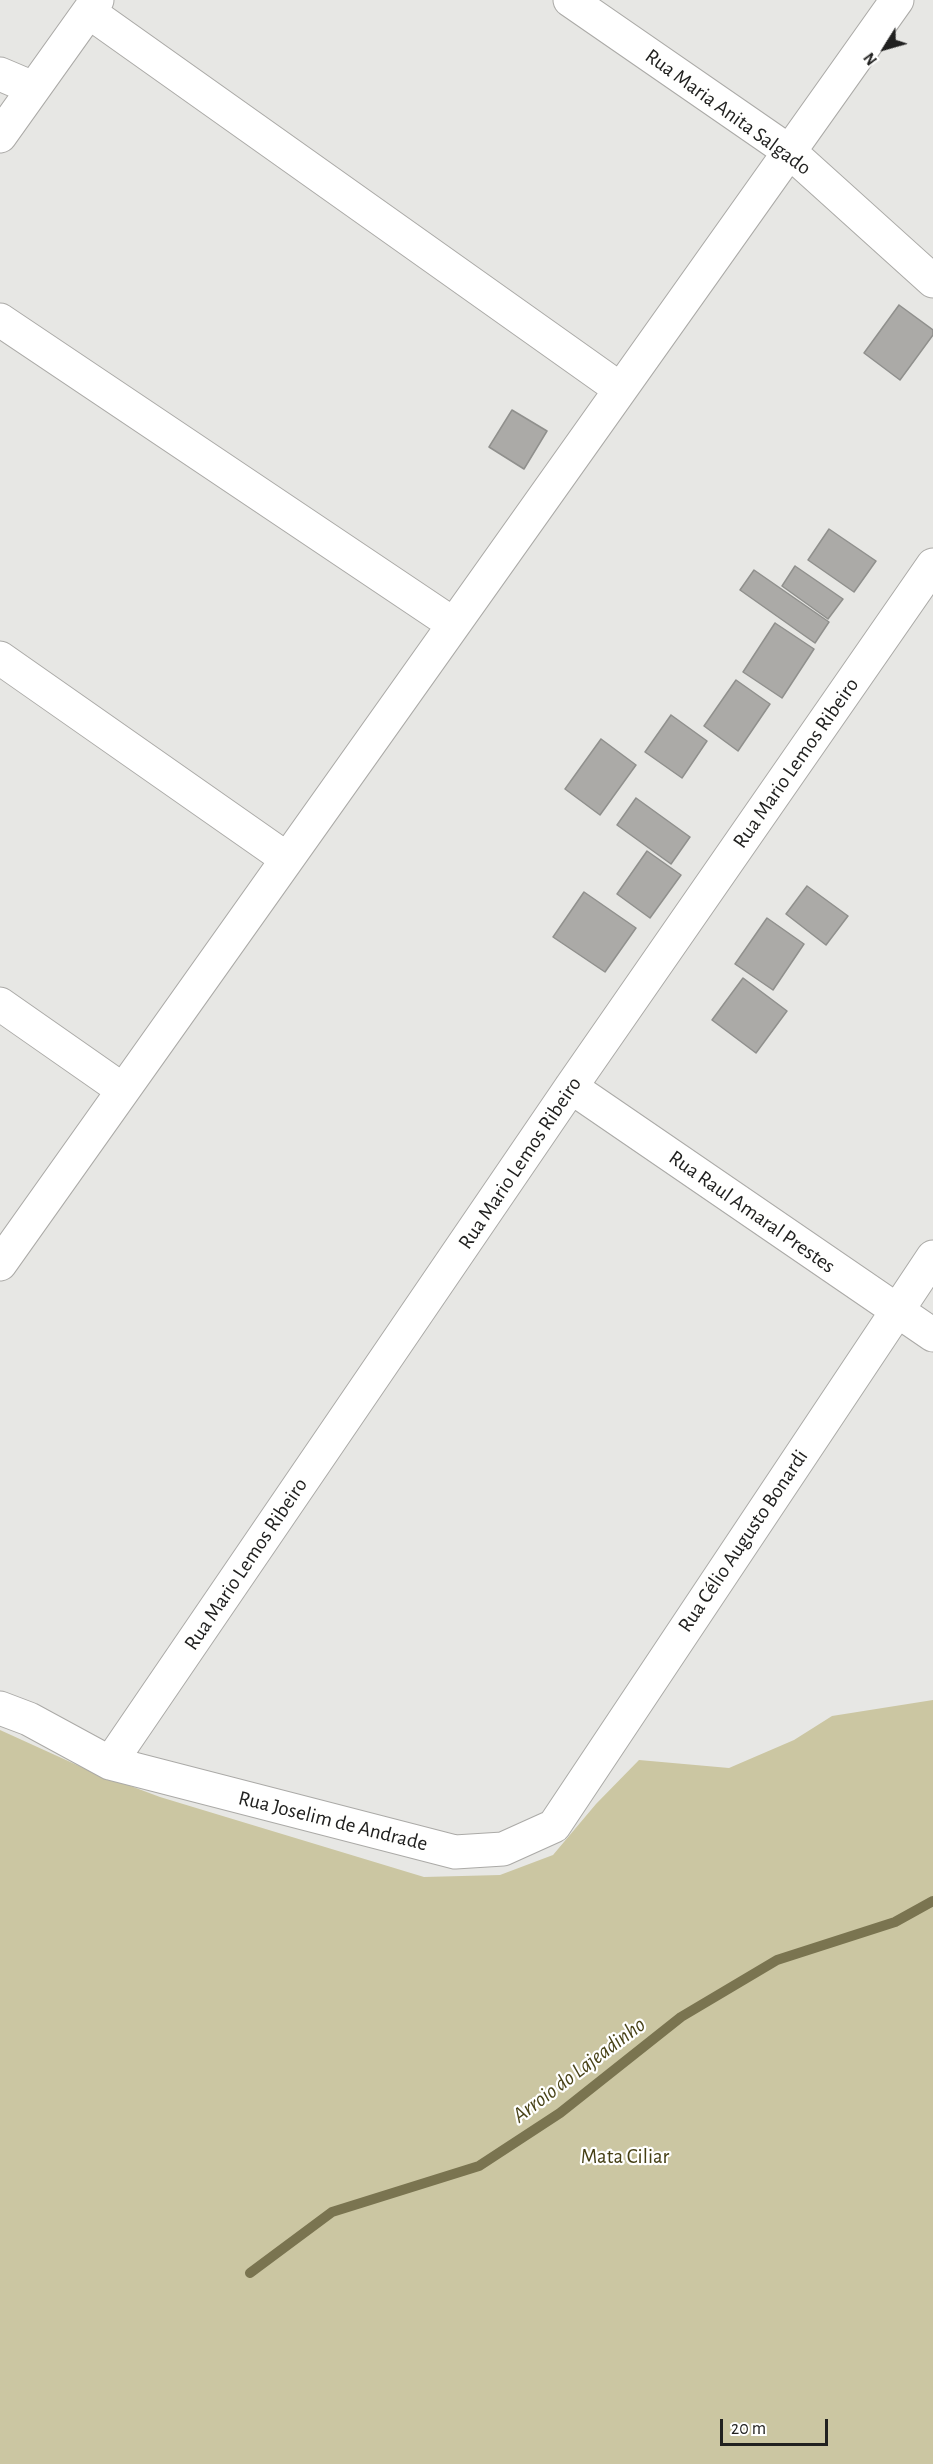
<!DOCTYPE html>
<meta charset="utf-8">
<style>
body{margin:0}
#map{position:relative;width:933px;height:2464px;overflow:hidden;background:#e7e7e4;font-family:"Alegreya Sans",sans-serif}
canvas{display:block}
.north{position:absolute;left:855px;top:18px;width:60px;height:60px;-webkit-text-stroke:4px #fffffe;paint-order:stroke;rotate:233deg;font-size:16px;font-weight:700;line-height:24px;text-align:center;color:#212120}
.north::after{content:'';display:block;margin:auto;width:21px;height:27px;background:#212120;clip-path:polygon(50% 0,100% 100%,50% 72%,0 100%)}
.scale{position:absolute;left:720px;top:2419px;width:108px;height:27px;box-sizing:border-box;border:3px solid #212120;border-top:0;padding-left:8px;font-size:18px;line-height:21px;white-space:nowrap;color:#212120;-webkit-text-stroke:4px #fffffe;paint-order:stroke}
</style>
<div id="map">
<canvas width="933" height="2464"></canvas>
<div class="north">N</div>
<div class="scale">20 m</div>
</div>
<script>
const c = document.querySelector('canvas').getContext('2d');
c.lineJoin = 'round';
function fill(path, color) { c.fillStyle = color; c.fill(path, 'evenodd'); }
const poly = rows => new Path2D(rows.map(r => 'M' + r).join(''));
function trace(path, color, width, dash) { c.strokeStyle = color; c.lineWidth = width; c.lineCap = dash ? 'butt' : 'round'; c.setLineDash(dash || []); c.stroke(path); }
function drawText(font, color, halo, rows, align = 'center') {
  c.font = font + ' "Alegreya Sans",sans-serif'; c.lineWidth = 4.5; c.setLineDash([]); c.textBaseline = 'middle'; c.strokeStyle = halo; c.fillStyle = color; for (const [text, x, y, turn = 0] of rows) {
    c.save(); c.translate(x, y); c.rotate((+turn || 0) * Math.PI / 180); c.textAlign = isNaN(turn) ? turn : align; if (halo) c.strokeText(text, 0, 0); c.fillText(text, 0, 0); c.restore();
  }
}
fill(poly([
 [933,1700,933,2464,0,2464,0,1730,88,1770,160,1797,424,1877,500,1875,553,1855,596,1804,639,1760,729,1768,794,1740,832,1716]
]), '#cbc6a2');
trace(poly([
 [250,2273,332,2212,479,2166,560,2113,681,2017,777,1960,895,1922,933,1901]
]), '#7a7450', 10);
const building = poly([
 [899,305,933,330,933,335,900,380,864,353,899,305],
 [512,410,547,431,524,469,489,447,512,410],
 [829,529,876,561,854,592,808,560,829,529],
 [795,566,843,599,828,619,782,586,795,566],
 [754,570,829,622,815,643,740,590,754,570],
 [775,623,814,649,782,698,743,672,775,623],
 [736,680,770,704,738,751,704,726,736,680],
 [671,715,707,741,682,778,645,752,671,715],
 [601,739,636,765,600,815,565,789,601,739],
 [636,798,690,837,671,864,617,825,636,798],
 [647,851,681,875,650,918,617,894,647,851],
 [807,886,848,916,826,945,786,914,807,886],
 [584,892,636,928,605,972,553,937,584,892],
 [767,918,804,944,773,990,735,964,767,918],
 [743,978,787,1011,756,1053,712,1020,743,978]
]);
fill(building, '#abaaa7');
trace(building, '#90908d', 1.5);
const minor = poly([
 [570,0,790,152,933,281],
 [89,12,620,389],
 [0,74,33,88],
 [0,136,97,0],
 [0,320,453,624],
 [0,658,287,859],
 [0,1004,123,1090],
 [571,1087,933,1335],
 [0,1264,897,0],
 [0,1708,29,1719,110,1763,455,1852,503,1849,554,1826,933,1257],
 [110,1763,571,1087,933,565]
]);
trace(minor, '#abaaa7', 35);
trace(minor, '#fff', 33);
drawText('21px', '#212120', '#fffffe', [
 ["Rua Maria Anita Salgado",728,112,36],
 ["Rua Mario Lemos Ribeiro",796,763,-55],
 ["Rua Mario Lemos Ribeiro",520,1163,-56],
 ["Rua Raul Amaral Prestes",752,1212,35],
 ["Rua Célio Augusto Bonardi",743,1541,-56],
 ["Rua Mario Lemos Ribeiro",246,1564,-56],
 ["Rua Joselim de Andrade",333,1821,14]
]);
drawText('21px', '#443e13', '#fffffe', [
 ["Mata Ciliar",625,2157]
]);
drawText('italic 22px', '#494318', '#fffffe', [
 ["Arroio do Lajeadinho",579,2070,-37]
]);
</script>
